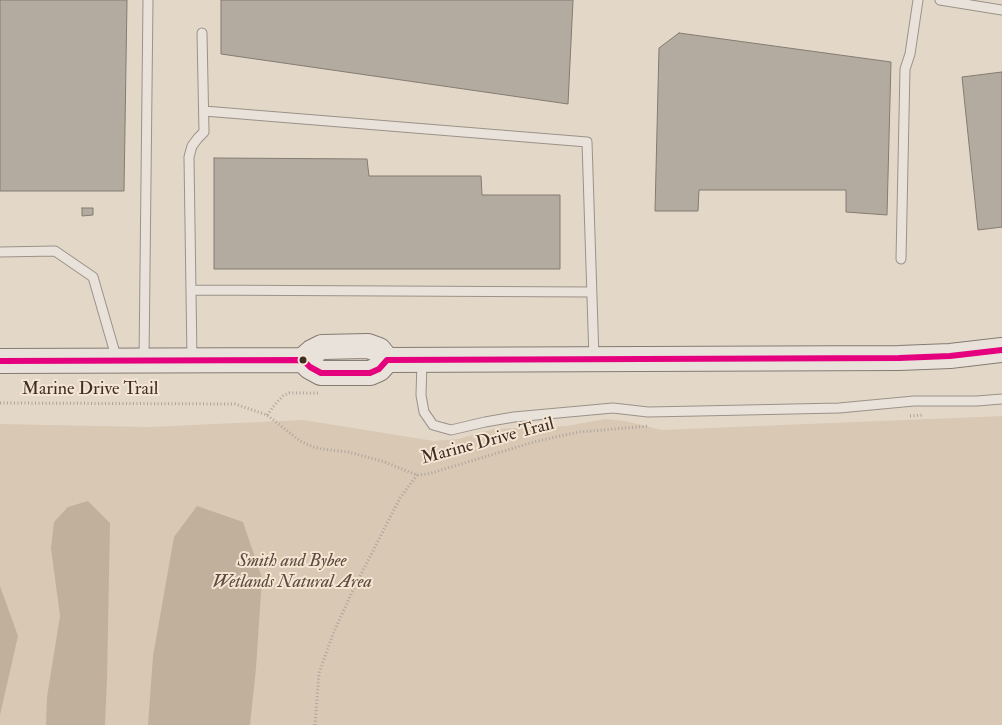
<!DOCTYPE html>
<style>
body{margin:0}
canvas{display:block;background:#e3d7c7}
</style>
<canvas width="1002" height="725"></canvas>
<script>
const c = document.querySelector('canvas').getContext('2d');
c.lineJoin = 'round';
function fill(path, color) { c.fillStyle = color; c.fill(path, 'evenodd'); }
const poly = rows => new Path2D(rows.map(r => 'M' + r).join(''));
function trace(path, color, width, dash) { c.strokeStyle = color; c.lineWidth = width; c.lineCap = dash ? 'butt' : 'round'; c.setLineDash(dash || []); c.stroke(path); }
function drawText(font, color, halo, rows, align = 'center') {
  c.font = font + ' "IM FELL Double Pica",serif'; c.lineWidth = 4; c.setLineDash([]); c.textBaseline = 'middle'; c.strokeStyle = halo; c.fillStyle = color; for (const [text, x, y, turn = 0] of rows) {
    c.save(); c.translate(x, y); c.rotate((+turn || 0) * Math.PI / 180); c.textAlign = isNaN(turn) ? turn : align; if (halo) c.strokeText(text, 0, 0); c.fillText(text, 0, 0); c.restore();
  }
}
fill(poly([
 [1002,416,1002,725,0,725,0,424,149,427,303,420,434,441,458,439,494,429,567,426,605,419,625,421,662,430]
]), '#d9c8b3');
fill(poly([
 [88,501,110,523,107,679,105,725,46,725,47,697,60,616,51,548,54,522,68,507],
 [197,506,243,522,262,578,256,668,250,725,148,725,153,656,174,537],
 [0,586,18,636,0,715]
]), '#c1b09c');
const building = poly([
 [0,0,127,0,124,191,0,191,0,0],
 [221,0,573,0,568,104,221,54,221,0],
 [679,33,891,62,887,215,846,212,846,190,699,190,698,211,655,211,659,48,679,33],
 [1002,72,1002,227,978,230,962,77,1002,72],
 [214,158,367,159,369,176,481,176,482,195,560,195,560,269,214,269,214,158],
 [82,208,93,208,93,215,82,216,82,208]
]);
fill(building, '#b4aba0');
trace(building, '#847b72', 1);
const lane = poly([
 [940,0,1002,10],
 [204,111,587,142,594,359],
 [0,252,55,251,93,277,117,360],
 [901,259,905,69,910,54,918,0],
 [191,290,592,292],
 [144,360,148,0],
 [192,360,189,157,192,146,198,138,204,132,202,33],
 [422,362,421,395,424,412,433,425,451,430,485,422,514,417,613,408,648,412,699,411,839,408,914,401,977,401,1002,399]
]);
const secondary = poly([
 [303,360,310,367,321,373,370,373,379,369,387,360,899,358,950,356,1002,350],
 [0,361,303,360,312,352,322,347,368,346,379,350,387,360]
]);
trace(lane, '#9b9288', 11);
trace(secondary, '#847b72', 26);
trace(poly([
 [0,403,235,404,267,415,300,441,313,447,322,449,348,452,382,461,417,475,428,474,534,442,569,434,580,432,649,426],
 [267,415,277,402,283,396,289,393,318,393],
 [910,416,924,415],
 [315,725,319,673,333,634,352,592,400,498,417,475]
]), '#aba59e', 3, [1, 2.5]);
trace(lane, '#e8e2db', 9);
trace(secondary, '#e8e2db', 24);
trace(poly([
 [0,361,303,360,310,367,321,373,370,373,379,369,387,360,899,358,950,356,1002,350]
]), '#e5007d', 6);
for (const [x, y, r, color] of [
 [303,360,4.5,"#3e2d25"]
]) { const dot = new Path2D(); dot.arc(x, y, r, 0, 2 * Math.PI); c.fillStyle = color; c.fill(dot); trace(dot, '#f4e6d3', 2); }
drawText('18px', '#3e2d25', '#f4e6d3', [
 ["Marine Drive Trail",90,390],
 ["Marine Drive Trail",488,442,-15]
]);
drawText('italic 18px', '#5b4a3e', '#f4e6d3', [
 ["Smith and Bybee",292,562],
 ["Wetlands Natural Area",292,583]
]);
</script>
